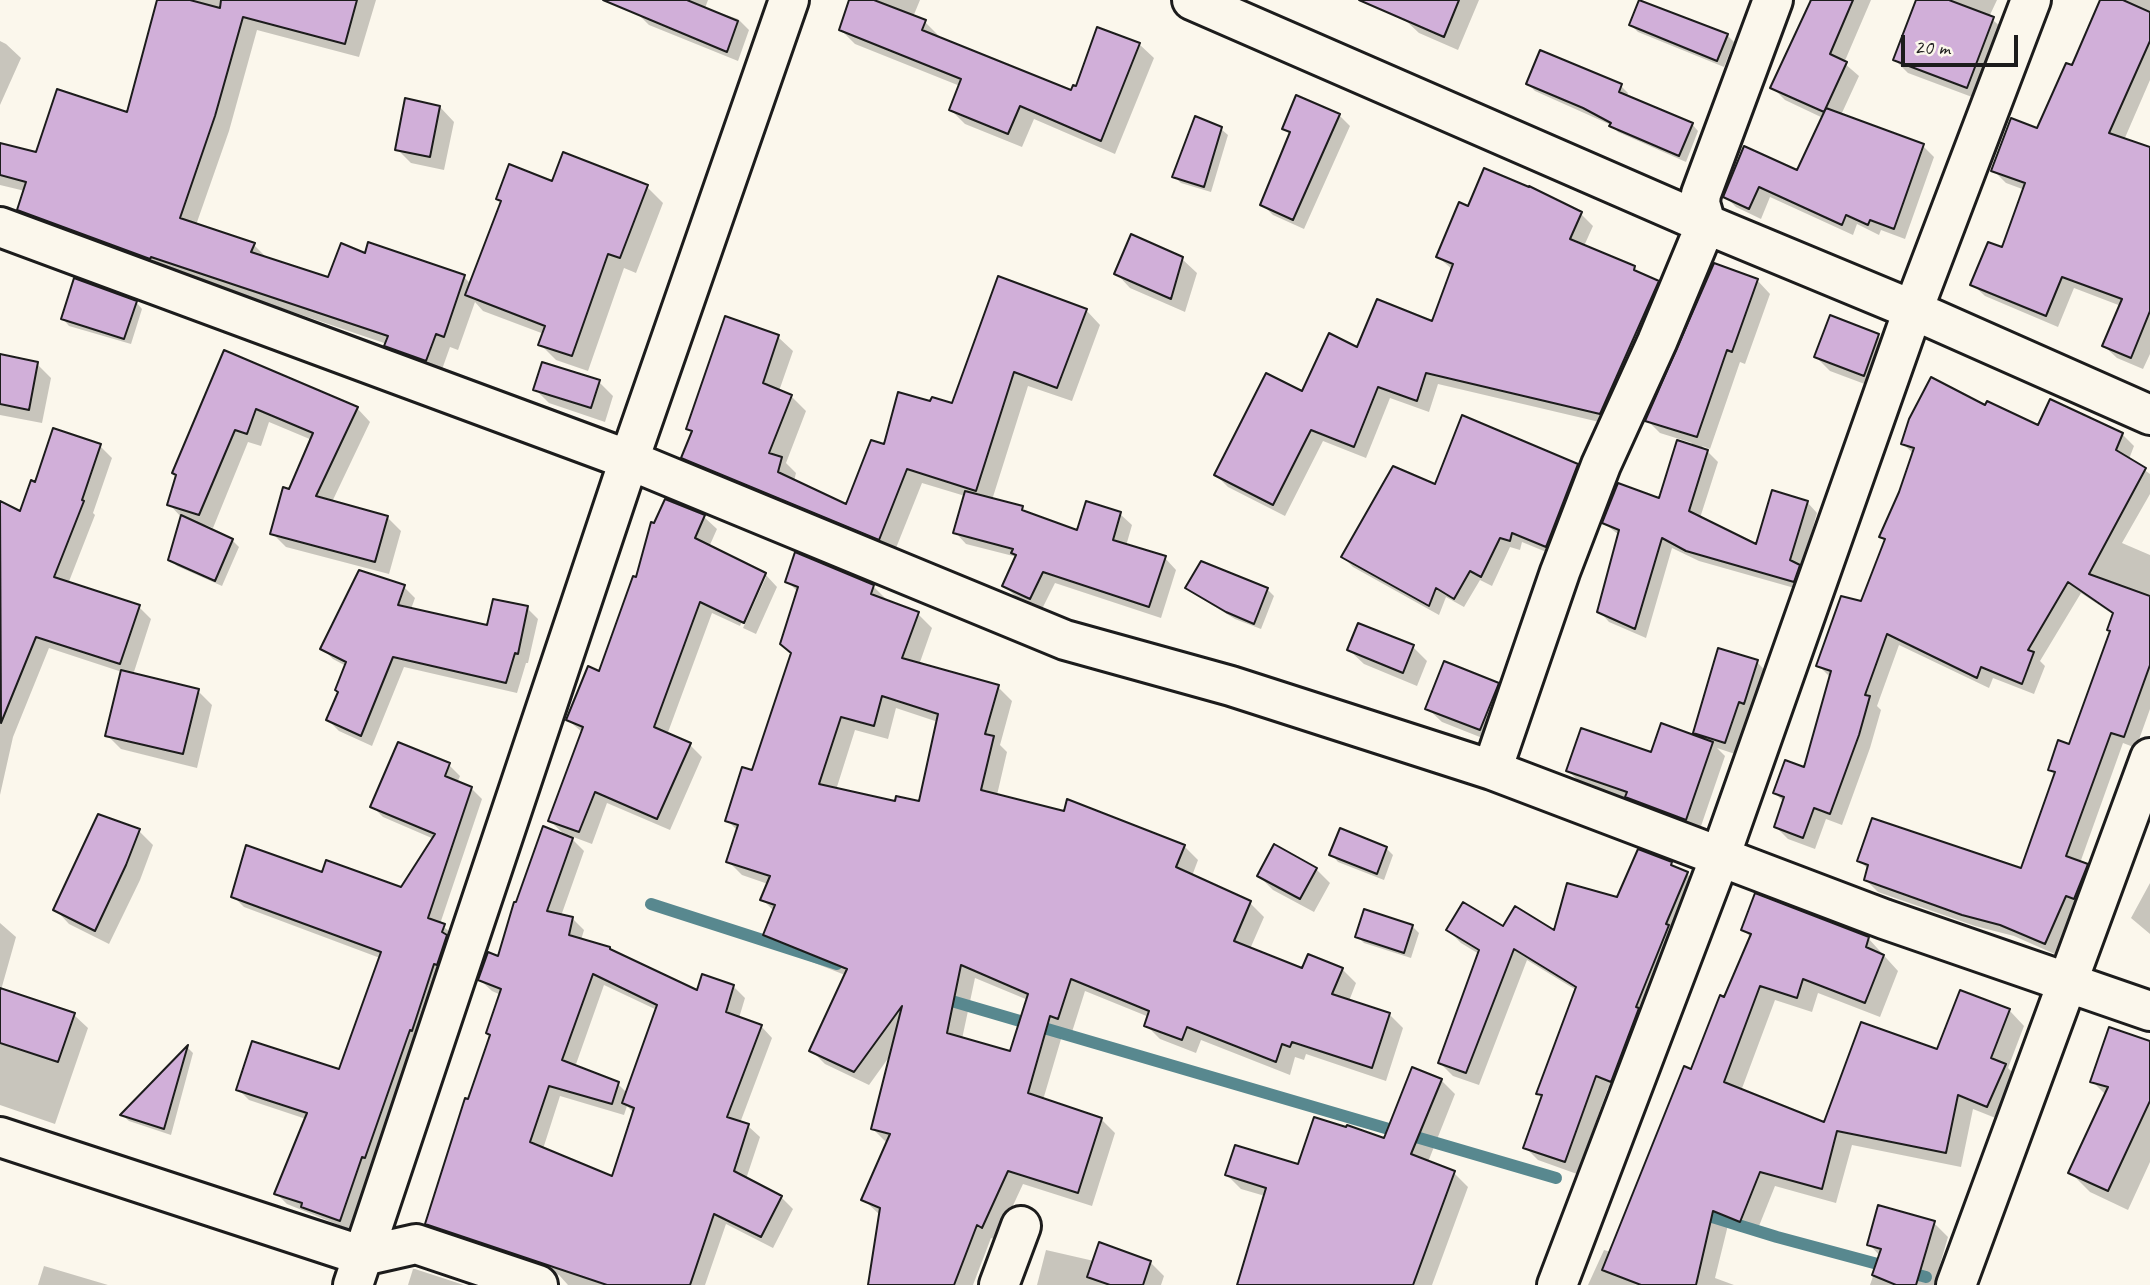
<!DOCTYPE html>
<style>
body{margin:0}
#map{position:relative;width:2150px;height:1285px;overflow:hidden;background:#fbf7ec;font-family:Caveat,sans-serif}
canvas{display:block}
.scale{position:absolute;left:1901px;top:35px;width:117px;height:32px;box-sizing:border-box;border:4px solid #1c1c1c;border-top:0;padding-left:9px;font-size:21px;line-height:24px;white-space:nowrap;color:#1c1c1c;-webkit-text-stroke:5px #fbf7ec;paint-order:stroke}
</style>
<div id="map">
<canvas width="2150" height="1285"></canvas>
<div class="scale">20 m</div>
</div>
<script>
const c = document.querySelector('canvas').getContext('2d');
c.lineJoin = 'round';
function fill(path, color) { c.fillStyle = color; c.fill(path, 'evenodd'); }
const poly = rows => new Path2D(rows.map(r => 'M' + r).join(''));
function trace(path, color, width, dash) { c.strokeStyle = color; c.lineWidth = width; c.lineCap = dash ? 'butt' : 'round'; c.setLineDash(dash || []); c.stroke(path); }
fill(poly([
 [159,0,376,0,359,57,257,30,229,131,196,225,254,245,268,259,329,279,366,255,464,277,471,284,502,203,498,199,553,183,564,154,647,187,663,203,636,273,624,268,588,371,556,360,540,344,544,334,483,311,475,302,458,350,450,347,440,375,401,360,387,344,34,224,19,210,25,191,0,185,0,145,37,154,128,115],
 [643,0,708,0,705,8,738,19,749,30,738,61,649,25,638,14],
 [852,0,920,0,913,17,925,22,939,36,939,38,1072,92,1139,44,1154,58,1115,154,1034,119,1022,147,965,124,951,110,960,86,855,44,841,30],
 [1412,0,1479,0,1458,50,1419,33,1404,19],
 [1809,0,1871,0,1844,63,1859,76,1841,115,1923,146,1934,157,1905,239,1881,230,1879,235,1857,224,1853,235,1770,197,1761,219,1736,207,1725,196,1798,173,1823,118,1785,100,1773,88,1811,3],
 [1918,0,1997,0,1989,17,2006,31,1980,100,1908,73,1895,60],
 [2102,0,2150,0,2150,80,2124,140,2150,149,2150,354,2143,369,2117,358,2104,346,2121,306,2074,288,2058,327,1985,296,1972,284,2003,250,2025,190,2006,183,1993,170,2038,130,2072,68],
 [1631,25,1727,35,1734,42,1724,67,1638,32],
 [0,41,6,44,21,58,0,105],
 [1528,84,1621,86,1628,93,1626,97,1692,124,1698,131,1686,162,1618,132,1611,125,1535,91],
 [440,107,454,122,444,170,411,163,397,149],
 [1339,115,1350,126,1304,229,1273,215,1262,204,1291,135,1284,128],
 [1221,129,1228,135,1211,192,1181,183,1174,176],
 [1469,208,1581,214,1593,226,1584,246,1634,268,1642,275,1658,282,1670,294,1612,425,1438,384,1429,412,1390,398,1366,458,1323,441,1285,516,1228,487,1216,475,1303,393,1358,349,1433,324,1453,270,1438,257],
 [1182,259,1197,273,1185,312,1130,288,1116,273],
 [1757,280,1770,294,1745,364,1740,362,1710,449,1702,446,1718,462,1700,518,1757,546,1807,502,1817,513,1801,569,1809,577,1805,591,1699,561,1672,548,1646,638,1609,622,1599,611,1619,535,1604,523,1660,501,1692,443,1660,433,1647,420],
 [136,302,142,309,131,344,69,326,63,319],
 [1086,310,1100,325,1072,401,1028,386,992,500,1022,508,1028,514,1079,532,1120,514,1132,525,1126,546,1165,558,1176,570,1161,618,1055,583,1042,609,1016,597,1004,585,1017,557,966,544,955,532,965,496,922,483,894,553,697,472,683,457,693,434,688,429,778,337,793,351,779,391,791,396,806,411,786,463,796,473,794,481,847,506,885,447,931,403,953,405],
 [1878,336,1893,350,1878,389,1830,371,1816,357],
 [224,352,357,408,370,422,332,502,387,517,401,531,389,574,286,547,272,533,312,440,269,422,261,446,248,442,213,528,205,525,204,528,232,540,239,547,222,586,177,566,170,559,182,518,169,504],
 [0,356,37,364,51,378,42,423,0,415],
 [599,382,613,396,605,422,549,403,535,389],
 [1986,407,2039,427,2122,434,2134,446,2129,459,2150,474,2150,494,2122,543,2150,555,2150,709,2136,748,2123,743,2080,863,2087,866,2098,878,2078,906,2057,955,2014,936,1975,926,1878,892,1866,880,1869,870,1859,860,2022,870,2055,775,2050,769,2071,746,2111,632,2109,630,2114,615,2081,593,2040,661,2045,666,2034,694,1993,678,1989,688,1899,645,1877,706,1881,710,1870,748,1842,825,1826,819,1815,849,1788,839,1776,827,1784,802,1775,793,1806,769,1831,678,1818,665,1862,603,1886,542,1881,537,1900,492,1914,454,1903,444],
 [100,446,112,458,93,513,95,515,68,584,139,607,151,619,133,675,198,691,212,705,197,768,121,749,107,735,122,672,49,648,13,737,0,795,0,503,21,514,36,484],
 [1577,465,1587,475,1556,556,1522,542,1520,550,1510,547,1492,586,1480,580,1464,607,1446,597,1439,615,1353,567,1343,557,1436,486],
 [666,501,704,517,717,529,709,547,765,574,777,587,756,634,743,628,766,577,762,577,740,626,712,613,667,735,690,745,702,757,670,830,607,803,592,844,568,835,584,851,561,916,572,918,584,930,581,940,609,948,615,953,698,992,733,986,745,998,739,1018,761,1026,772,1038,740,1123,748,1126,760,1137,746,1179,781,1197,793,1209,773,1248,726,1224,705,1285,568,1285,559,1275,439,1235,427,1223,491,1036,501,995,492,991,480,980,499,959,567,837,550,821,583,733,568,720,600,673],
 [604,985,657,1010,627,1093,618,1084,575,1067],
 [560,1096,624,1115,627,1106,634,1113,614,1178,543,1149],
 [787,581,873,586,887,600,918,614,932,628,919,665,998,687,1012,701,1000,745,1007,752,997,795,1184,846,1198,860,1192,876,1250,903,1264,917,1250,949,1303,971,1342,969,1356,983,1349,1001,1389,1014,1403,1028,1386,1081,1306,1054,1304,1060,1295,1057,1290,1075,1201,1040,1196,1053,1160,1039,1146,1025,1149,1017,1085,991,1072,1032,1064,1029,1043,1100,1101,1119,1115,1133,1092,1206,1023,1184,997,1240,991,1238,973,1285,870,1285,880,1215,864,1200,888,1144,873,1129,892,1053,869,1085,825,1064,811,1050,845,975,779,949,765,935,774,911,762,899,768,884,742,875,728,861,738,831,727,820,753,772,792,654,798,592],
 [896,708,938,722,920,803,896,803,836,790,855,730,888,739],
 [975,978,1028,1000,1011,1053,962,1039],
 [404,587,415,598,411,609,488,627,527,608,538,619,528,663,526,663,517,693,404,667,372,746,339,731,328,720,340,693,346,666,333,659,322,648],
 [1188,588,1267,589,1274,596,1261,629,1235,619,1194,594],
 [1413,647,1427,661,1417,686,1364,664,1349,650],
 [1757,662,1769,675,1738,755,1717,748,1725,756,1699,832,1640,809,1631,800,1581,783,1568,771,1652,754,1702,739,1695,732],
 [1498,684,1512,699,1495,743,1442,722,1427,708],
 [399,744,449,765,460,776,457,783,471,788,482,799,440,924,455,936,351,1230,287,1204,276,1193,306,1119,249,1100,238,1089,340,1071,380,958,244,907,233,896,323,874,402,889,434,839,383,817,372,806],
 [139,831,153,845,140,880,109,944,69,924,55,909],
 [1386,848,1393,855,1384,880,1338,862,1332,855],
 [1671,863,1677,870,1687,874,1700,887,1624,1093,1608,1088,1577,1174,1538,1160,1525,1147,1543,1097,1538,1093,1576,990,1527,960,1479,1085,1453,1076,1440,1063,1479,954,1461,943,1448,930,1503,928,1555,933,1618,899],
 [1316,869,1330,883,1314,912,1273,890,1259,876],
 [2150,883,2150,934,2131,918],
 [0,923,16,937,1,990,74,1015,88,1028,55,1124,0,1105],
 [1412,926,1419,933,1411,958,1364,943,1357,936],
 [1743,929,1868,938,1898,971,1880,1017,1818,993,1812,1012,1775,1000,1741,1091,1825,1125,1938,1052,1961,992,2010,1011,2024,1026,2008,1068,2020,1080,2003,1121,1973,1109,1961,1167,1852,1145,1836,1203,1775,1186,1755,1236,1728,1225,1715,1278,1734,1285,1588,1285,1604,1250,1611,1252,1725,999,1751,938],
 [2150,1043,2150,1162,2128,1210,2090,1192,2070,1172,2106,1095,2092,1081],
 [188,1048,193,1053,171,1135,129,1121,122,1115],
 [1441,1080,1455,1094,1428,1162,1454,1173,1468,1187,1432,1285,1244,1285,1265,1196,1241,1189,1227,1175,1300,1166,1385,1140],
 [1934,1223,1948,1237,1934,1285,1870,1285,1880,1256,1869,1244],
 [1046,1250,1094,1261,1150,1262,1164,1276,1161,1285,1037,1285],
 [44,1266,108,1285,38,1285],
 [413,1269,415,1269,464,1285,408,1285]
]), '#0003');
trace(poly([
 [651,904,837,964],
 [938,997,1556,1178],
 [1696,1212,1777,1237,1926,1277]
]), '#58888f', 12);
const building = poly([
 [157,0,190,0,220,8,221,0,357,0,345,44,243,17,215,116,180,218,255,243,251,252,328,277,341,243,365,253,368,242,465,275,444,337,436,334,426,361,384,346,388,336,151,257,150,259,17,210,26,182,0,175,0,143,36,152,57,89,127,112,157,0],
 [603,0,687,0,738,21,727,52,603,0],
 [849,0,874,0,926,20,922,30,1071,90,1073,85,1076,86,1097,27,1140,43,1101,141,1020,106,1008,134,949,110,961,79,839,30,849,0],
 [1359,0,1459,0,1444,37,1359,0],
 [1639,0,1728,34,1717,61,1629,25,1639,0],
 [1811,0,1853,0,1830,54,1847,62,1824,112,1770,88,1811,0],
 [1916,0,1949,0,1994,17,1967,88,1893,60,1916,0],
 [2100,0,2123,0,2150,12,2150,41,2109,133,2150,147,2150,311,2131,358,2102,346,2122,299,2062,277,2046,316,1970,285,1988,242,2002,247,2025,183,1991,171,2011,118,2037,128,2066,63,2072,65,2100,0],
 [1540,50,1622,84,1619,92,1693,123,1679,156,1609,126,1611,123,1583,108,1526,84,1540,50],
 [1296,95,1340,114,1293,220,1260,205,1290,132,1282,129,1296,95],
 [405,98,440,106,430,157,395,150,405,98],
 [1826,108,1924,144,1894,229,1870,220,1868,225,1846,215,1842,225,1759,187,1749,209,1723,197,1744,146,1797,170,1826,108],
 [1195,116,1222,127,1204,187,1172,177,1195,116],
 [563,152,648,185,620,258,608,254,572,356,538,345,545,326,465,295,501,201,496,199,509,164,552,181,563,152],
 [1484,168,1529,187,1529,186,1582,212,1570,239,1635,266,1634,270,1659,281,1600,414,1426,373,1417,401,1378,387,1354,447,1311,430,1273,505,1214,475,1266,373,1302,391,1329,333,1357,347,1377,299,1432,321,1453,264,1436,257,1459,202,1468,206,1484,168],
 [1131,234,1183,257,1171,299,1114,274,1131,234],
 [1714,263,1758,279,1732,352,1727,350,1697,437,1645,421,1714,263],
 [998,276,1087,309,1057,388,1014,372,976,491,907,469,879,540,681,458,692,431,686,429,725,316,779,335,763,383,792,395,769,453,782,457,778,472,846,504,871,440,884,444,898,392,930,401,932,397,952,403,998,276],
 [74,278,137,301,124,339,61,319,74,278],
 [1830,315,1879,334,1864,376,1814,357,1830,315],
 [224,350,358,407,316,496,388,516,375,562,270,534,283,487,289,489,313,433,256,409,247,434,235,430,199,515,167,505,176,475,172,473,224,350],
 [0,354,38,362,29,410,0,404,0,354],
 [542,362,600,380,591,408,533,390,542,362],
 [1931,377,1985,405,1987,401,2038,425,2050,399,2123,433,2116,450,2146,468,2089,574,2150,596,2150,665,2124,737,2111,733,2066,856,2088,864,2074,899,2066,896,2045,944,2000,925,1962,915,1864,880,1868,865,1857,861,1872,818,2021,868,2055,772,2048,770,2058,740,2069,744,2110,631,2107,630,2113,613,2068,582,2028,650,2034,652,2022,684,1981,667,1977,678,1887,634,1865,695,1870,696,1859,735,1830,814,1814,808,1803,838,1774,827,1784,797,1773,793,1785,760,1804,767,1831,671,1816,666,1841,596,1861,601,1885,539,1879,537,1899,492,1914,448,1901,444,1909,419,1931,377],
 [1462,415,1578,464,1546,547,1512,533,1510,541,1500,538,1481,577,1470,571,1454,599,1436,588,1429,606,1341,557,1393,466,1435,484,1462,415],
 [53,428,101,444,82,500,84,501,54,577,140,605,120,664,36,637,1,723,0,501,20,511,31,480,35,482,53,428],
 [1677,440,1708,450,1689,511,1756,544,1772,490,1808,501,1790,560,1800,565,1794,582,1686,551,1662,538,1635,629,1597,612,1619,530,1602,523,1618,483,1659,498,1677,440],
 [965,491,1023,506,1022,510,1077,530,1086,501,1121,512,1113,540,1166,556,1149,607,1043,572,1030,599,1002,586,1016,555,1011,553,1013,549,953,533,965,491],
 [665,499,705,515,695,538,766,573,744,623,700,602,654,727,691,743,657,819,595,792,579,832,548,821,583,727,566,720,588,666,599,671,633,576,636,577,651,522,654,523,665,499],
 [181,515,233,539,215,581,168,560,181,515],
 [795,552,874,585,871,594,919,612,902,658,999,685,985,734,994,736,981,790,1064,811,1067,799,1185,845,1176,867,1251,901,1234,941,1302,968,1308,954,1343,968,1332,994,1390,1013,1372,1068,1292,1042,1290,1047,1282,1044,1276,1062,1187,1027,1182,1040,1144,1026,1149,1011,1071,979,1058,1019,1050,1016,1028,1093,1102,1118,1078,1193,1008,1171,982,1228,977,1225,954,1285,868,1285,880,1208,861,1200,890,1134,871,1129,902,1006,854,1072,809,1051,847,969,763,935,775,905,760,900,770,876,726,862,738,825,725,821,742,767,752,770,791,653,780,644,798,587,785,582,795,552],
 [882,696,938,714,919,801,896,796,895,801,819,784,841,717,874,726,882,696],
 [961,965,1028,994,1010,1051,947,1033,961,965],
 [1201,561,1268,588,1254,624,1226,612,1185,588,1201,561],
 [359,570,405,585,398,605,487,625,493,599,528,606,518,654,515,653,506,683,393,657,361,736,326,720,338,692,335,690,346,662,320,649,359,570],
 [1358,623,1414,645,1403,673,1347,650,1358,623],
 [1718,648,1758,660,1744,704,1739,702,1725,743,1693,733,1718,648],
 [1444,661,1499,683,1480,730,1425,709,1444,661],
 [121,670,199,689,183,754,105,736,121,670],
 [1661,723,1713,742,1686,820,1625,797,1627,792,1566,771,1581,728,1651,752,1661,723],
 [398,742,450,763,445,776,472,787,428,918,445,924,442,932,447,935,437,965,434,964,412,1031,410,1030,365,1158,362,1157,340,1221,301,1207,302,1203,274,1194,307,1113,236,1090,252,1041,339,1069,381,952,231,897,246,845,322,872,326,860,401,887,435,834,370,807,398,742],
 [98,814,140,829,126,865,95,931,53,910,98,814],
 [543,826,573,838,547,911,573,917,569,935,610,947,610,949,697,990,702,974,734,985,726,1012,762,1025,727,1117,749,1124,734,1171,782,1196,761,1237,714,1214,690,1285,607,1285,425,1224,465,1098,468,1099,490,1035,486,1033,501,989,478,980,488,952,498,956,514,902,516,902,543,826],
 [593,974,657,1005,622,1103,634,1108,612,1176,530,1142,549,1086,612,1104,619,1082,562,1060,593,974],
 [1340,828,1387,847,1377,874,1329,855,1340,828],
 [1274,844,1317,868,1300,899,1257,876,1274,844],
 [1638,849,1672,862,1671,865,1688,872,1666,924,1669,925,1636,1007,1639,1008,1611,1082,1596,1076,1565,1162,1523,1148,1542,1095,1536,1094,1576,987,1514,949,1466,1073,1438,1063,1479,950,1446,930,1463,902,1503,926,1515,906,1554,930,1567,883,1617,897,1638,849],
 [1755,893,1869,937,1866,947,1884,955,1865,1003,1803,979,1797,998,1760,986,1724,1082,1824,1122,1861,1022,1937,1049,1960,990,2010,1009,1991,1058,2006,1064,1987,1107,1958,1095,1946,1153,1837,1131,1822,1189,1760,1172,1740,1222,1713,1211,1696,1285,1641,1285,1602,1270,1684,1066,1691,1069,1720,995,1724,997,1751,934,1741,930,1755,893],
 [1364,909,1413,925,1404,953,1355,937,1364,909],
 [0,988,75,1013,58,1062,0,1043,0,988],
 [2109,1027,2150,1041,2150,1101,2108,1191,2068,1173,2108,1087,2090,1082,2109,1027],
 [188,1045,164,1129,120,1115,188,1045],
 [1412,1067,1442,1079,1411,1154,1455,1171,1413,1285,1237,1285,1266,1188,1225,1175,1235,1145,1298,1164,1314,1117,1346,1127,1347,1125,1384,1138,1412,1067],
 [1878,1205,1935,1221,1916,1285,1896,1285,1872,1275,1881,1249,1867,1245,1878,1205],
 [1099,1242,1151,1261,1143,1285,1110,1285,1087,1277,1099,1242]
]);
fill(building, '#d1afd9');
trace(building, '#1c1c1c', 2);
const minor = poly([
 [1192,0,1706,224,1913,310,2150,415],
 [0,227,629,460,1065,640,1231,686,1492,770,1884,919,2150,1011],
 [1492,770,1560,572,1601,465,1657,342,1706,224,1700,203,1701,194,1773,0],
 [0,1137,363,1256,416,1244,538,1285],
 [353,1285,629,460,789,0],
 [999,1285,1021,1226],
 [1557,1285,1720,857,1913,310,2031,0],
 [1956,1285,2150,758]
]);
trace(minor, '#1c1c1c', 44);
trace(minor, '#fbf7ec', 38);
</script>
